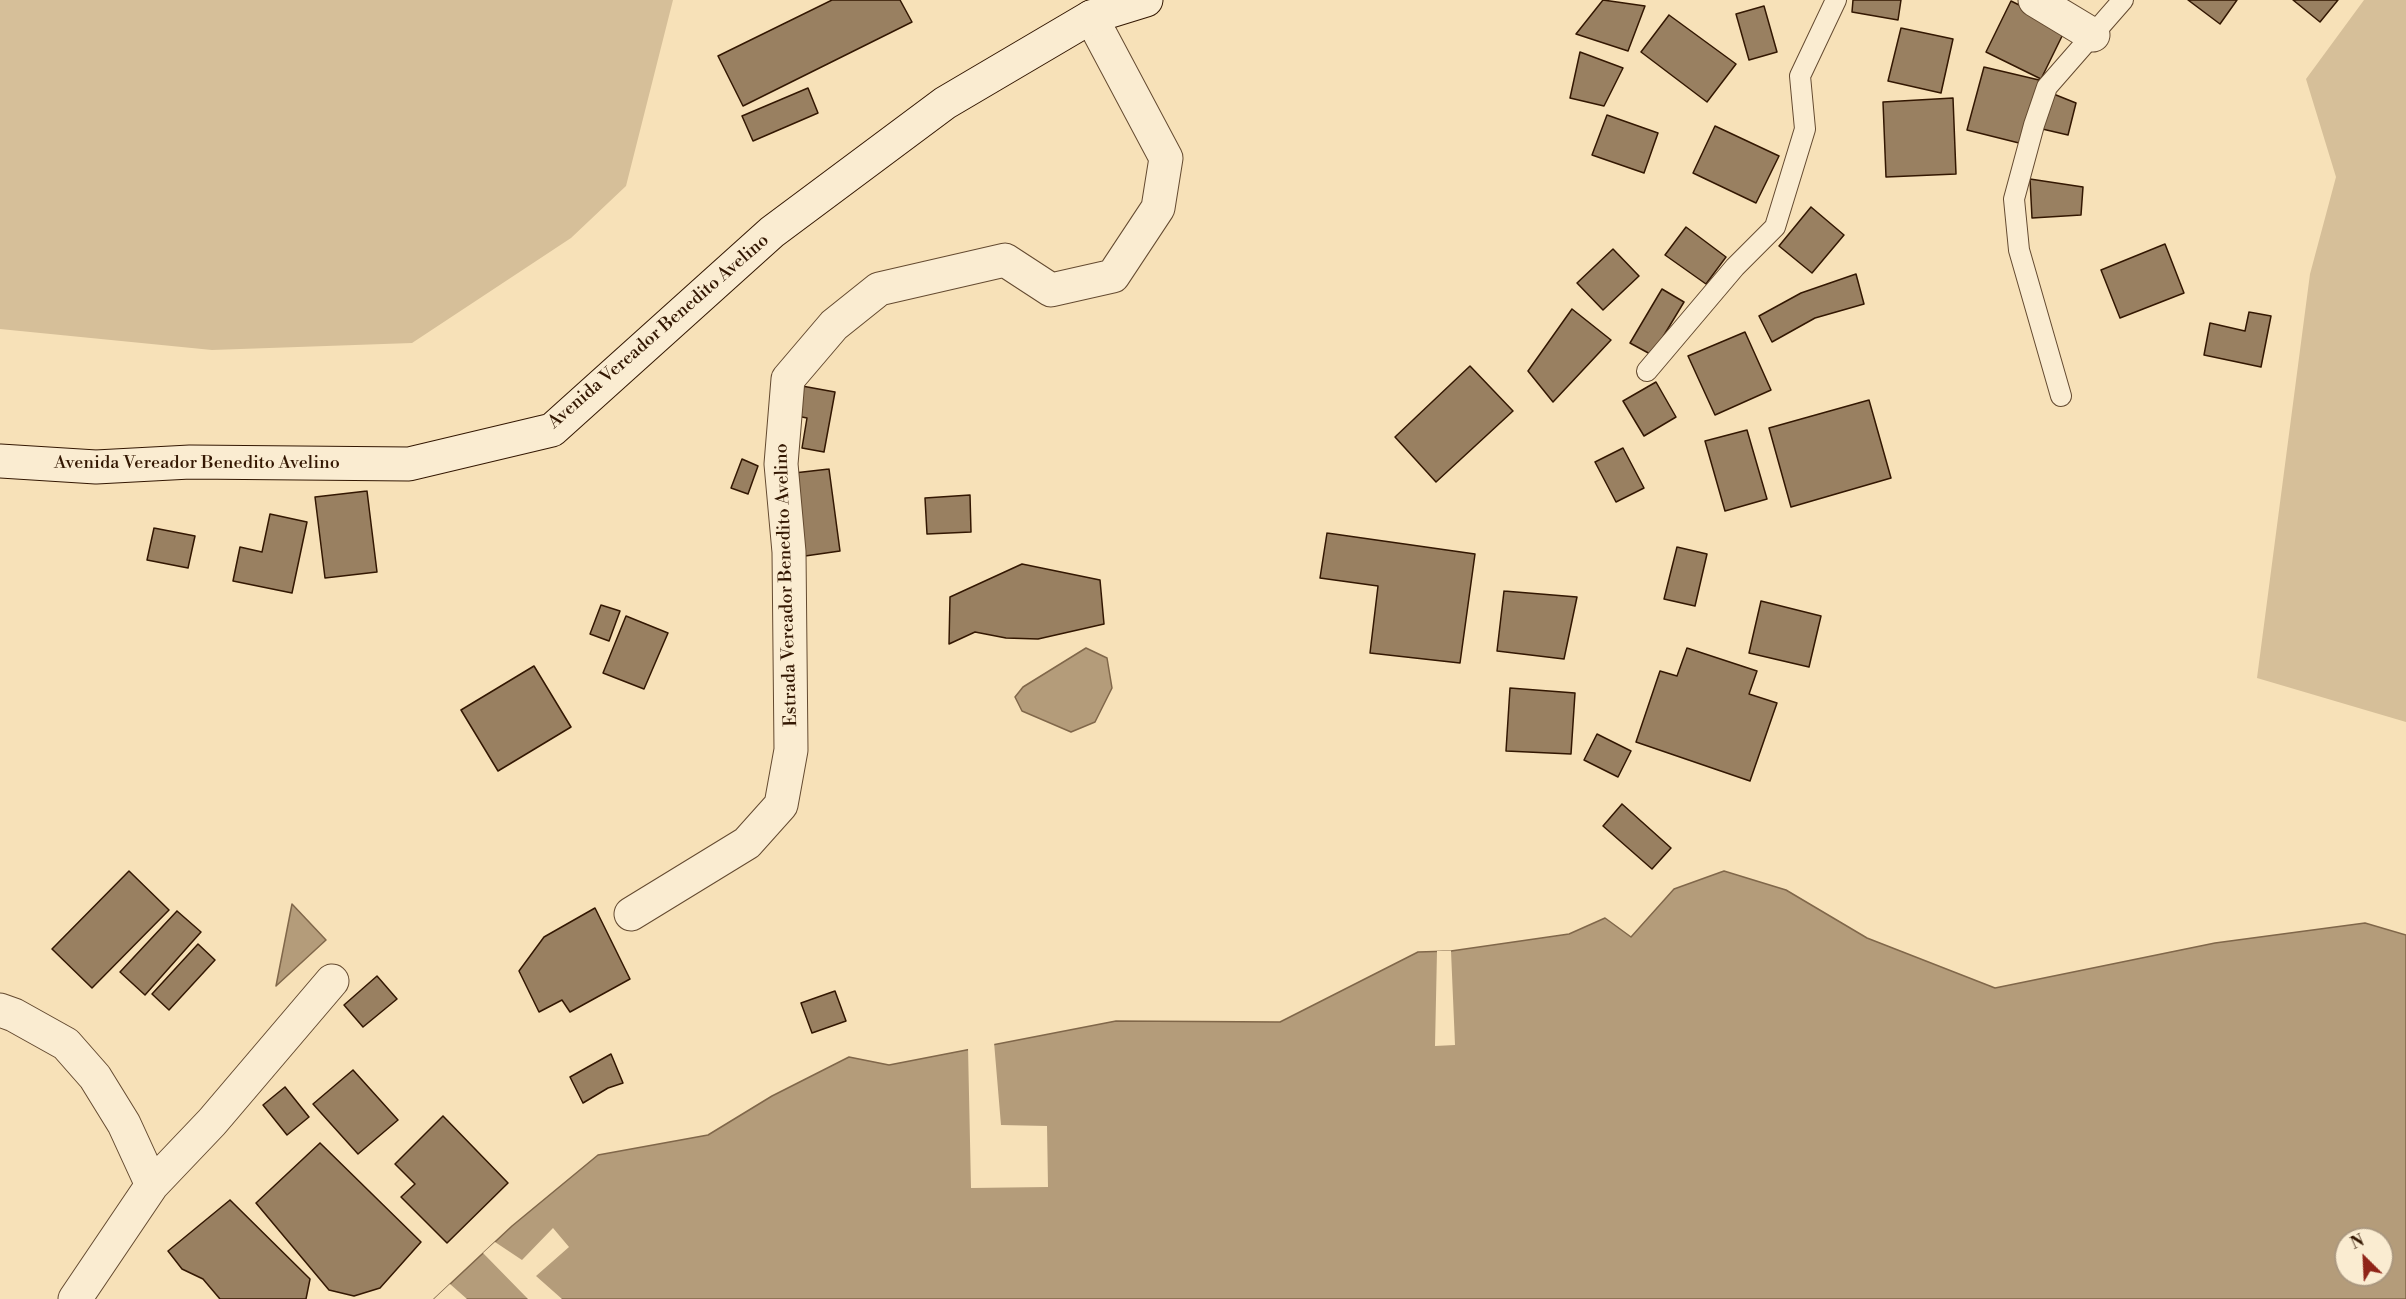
<!DOCTYPE html>
<style>
body{margin:0}
#map{position:relative;width:2406px;height:1299px;overflow:hidden;background:#f7e1b8;font-family:"Libre Bodoni",serif}
canvas{display:block}
.north{position:absolute;left:2334px;top:1227px;width:60px;height:60px;box-sizing:border-box;background:#faecd1;border:2px solid #aa977e;border-radius:50%;rotate:336deg;font-size:16px;font-weight:700;line-height:24px;text-align:center;color:#331702}
.north::after{content:'';display:block;margin:auto;width:21px;height:27px;background:#8f2418;clip-path:polygon(50% 0,100% 100%,50% 72%,0 100%)}
</style>
<div id="map">
<canvas width="2406" height="1299"></canvas>
<div class="north">N</div>
</div>
<script>
const c = document.querySelector('canvas').getContext('2d');
c.lineJoin = 'round';
function fill(path, color) { c.fillStyle = color; c.fill(path, 'evenodd'); }
const poly = rows => new Path2D(rows.map(r => 'M' + r).join(''));
function trace(path, color, width, dash) { c.strokeStyle = color; c.lineWidth = width; c.lineCap = dash ? 'butt' : 'round'; c.setLineDash(dash || []); c.stroke(path); }
function drawText(font, color, halo, rows, align = 'center') {
  c.font = font + ' "Libre Bodoni",serif'; c.lineWidth = 4.5; c.setLineDash([]); c.textBaseline = 'middle'; c.strokeStyle = halo; c.fillStyle = color; for (const [text, x, y, turn = 0] of rows) {
    c.save(); c.translate(x, y); c.rotate((+turn || 0) * Math.PI / 180); c.textAlign = isNaN(turn) ? turn : align; if (halo) c.strokeText(text, 0, 0); c.fillText(text, 0, 0); c.restore();
  }
}
fill(poly([
 [0,0,673,0,626,186,571,238,412,343,212,350,0,329],
 [2364,0,2406,0,2406,722,2257,678,2310,274,2336,177,2306,79]
]), '#d6bf99');
const water = poly([
 [1086,648,1107,658,1112,688,1095,722,1071,732,1022,711,1015,697,1023,687,1086,648],
 [1724,871,1786,890,1867,938,1995,988,2215,943,2365,923,2406,935,2406,1299,434,1299,512,1226,598,1155,708,1135,772,1096,849,1057,889,1065,1116,1021,1280,1022,1418,952,1451,951,1569,934,1605,918,1631,937,1674,889,1724,871],
 [2346,1239,2382,1239,2382,1275,2346,1275,2346,1239],
 [292,904,326,940,276,986,292,904]
]);
fill(water, '#b49c7a');
trace(water, '#80674a', 1.5);
fill(poly([
 [1437,951,1451,951,1455,1045,1435,1046],
 [994,1042,1001,1125,1047,1126,1048,1187,971,1188,968,1047],
 [553,1228,569,1247,536,1276,562,1299,528,1299,483,1253,495,1242,522,1260],
 [450,1284,467,1299,434,1299]
]), '#f7e1b8');
const building = poly([
 [832,0,900,0,912,22,743,106,718,56,832,0],
 [1603,0,1645,6,1628,51,1576,34,1603,0],
 [1853,0,1901,0,1898,20,1852,12,1853,0],
 [2188,0,2237,0,2220,24,2188,0],
 [2293,0,2338,0,2320,22,2293,0],
 [2011,1,2066,28,2041,79,1986,52,2011,1],
 [1764,6,1777,52,1749,60,1736,14,1764,6],
 [1669,15,1736,64,1707,102,1641,52,1669,15],
 [1901,28,1953,39,1941,93,1888,81,1901,28],
 [1580,52,1623,68,1604,106,1570,98,1580,52],
 [1984,67,2039,80,2023,144,1967,130,1984,67],
 [808,88,818,113,753,141,742,116,808,88],
 [2051,93,2076,103,2068,135,2038,128,2051,93],
 [1953,98,1956,174,1886,177,1883,102,1953,98],
 [1607,115,1658,133,1644,173,1592,155,1607,115],
 [1715,126,1779,156,1756,203,1693,173,1715,126],
 [2030,179,2083,187,2081,215,2032,218,2030,179],
 [1811,207,1844,235,1812,273,1779,246,1811,207],
 [1686,227,1726,257,1706,284,1665,255,1686,227],
 [2165,244,2184,293,2120,318,2101,270,2165,244],
 [1613,249,1639,276,1603,310,1577,283,1613,249],
 [1856,274,1864,304,1815,318,1772,342,1759,316,1801,293,1856,274],
 [1662,289,1684,302,1652,355,1630,343,1662,289],
 [1572,309,1611,340,1553,402,1528,371,1572,309],
 [2249,312,2271,316,2261,367,2204,355,2210,323,2245,331,2249,312],
 [1745,332,1771,390,1715,415,1688,356,1745,332],
 [1470,366,1513,411,1436,482,1395,437,1470,366],
 [1656,382,1676,417,1644,436,1623,401,1656,382],
 [802,386,835,392,824,452,802,448,807,418,797,416,802,386],
 [1869,400,1891,478,1791,507,1769,428,1869,400],
 [1747,430,1767,499,1725,511,1705,441,1747,430],
 [1623,448,1644,488,1616,502,1595,462,1623,448],
 [742,459,758,466,748,494,731,488,742,459],
 [829,469,840,551,805,556,794,473,829,469],
 [367,491,377,572,325,578,315,497,367,491],
 [970,495,971,532,927,534,925,498,970,495],
 [270,514,307,522,292,593,233,581,240,547,262,552,270,514],
 [154,528,195,536,188,568,147,560,154,528],
 [1327,533,1475,554,1460,663,1370,653,1378,586,1320,578,1327,533],
 [1677,547,1707,554,1695,606,1664,599,1677,547],
 [1022,564,1100,580,1104,624,1038,639,1006,638,975,632,949,644,950,597,1022,564],
 [1504,591,1577,597,1564,659,1497,651,1504,591],
 [1761,601,1821,616,1809,667,1749,653,1761,601],
 [601,605,620,611,609,641,590,634,601,605],
 [626,616,668,633,644,689,603,673,626,616],
 [1687,648,1757,671,1749,694,1777,703,1750,781,1636,742,1660,671,1677,676,1687,648],
 [534,666,571,727,498,771,461,710,534,666],
 [1510,688,1575,693,1571,754,1506,751,1510,688],
 [1597,734,1631,751,1618,777,1584,760,1597,734],
 [1622,804,1671,848,1652,869,1603,826,1622,804],
 [129,871,169,910,92,988,52,949,129,871],
 [595,908,630,979,570,1012,562,1000,539,1012,519,971,544,937,595,908],
 [177,911,201,932,145,995,120,972,177,911],
 [198,944,215,960,169,1010,152,994,198,944],
 [377,976,397,999,363,1027,344,1005,377,976],
 [835,991,846,1021,812,1033,801,1003,835,991],
 [611,1054,623,1083,608,1088,583,1103,570,1077,611,1054],
 [353,1070,398,1120,358,1154,313,1104,353,1070],
 [285,1087,309,1117,287,1135,263,1105,285,1087],
 [443,1116,508,1183,447,1243,401,1197,415,1184,395,1164,443,1116],
 [320,1143,421,1242,380,1288,354,1296,329,1290,256,1203,320,1143],
 [230,1200,310,1279,306,1299,220,1299,203,1279,182,1269,168,1251,230,1200]
]);
fill(building, '#998061');
trace(building, '#331702', 1.5);
const service = poly([
 [1647,371,1735,267,1775,227,1805,129,1800,76,1836,0],
 [2061,396,2019,250,2014,199,2034,125,2047,87,2123,0]
]);
const minor = poly([
 [2035,0,2093,35],
 [631,914,747,843,781,805,791,750,789,552,781,464,788,379,834,325,879,289,1005,260,1051,290,1113,276,1158,208,1166,158,1091,17],
 [0,1010,14,1015,66,1044,95,1077,124,1124,152,1185],
 [75,1299,152,1185,212,1122,332,981]
]);
const secondary = poly([
 [0,461,96,467,190,462,409,464,552,430,772,232,945,103,1091,17,1146,0]
]);
trace(service, '#644a30', 22);
trace(minor, '#644a30', 35);
trace(secondary, '#331702', 35);
trace(service, '#faecd1', 20);
trace(minor, '#faecd1', 33);
trace(secondary, '#faecd1', 33);
drawText('18px', '#331702', '#faecd1', [
 ["Avenida Vereador Benedito Avelino",659,332,-41],
 ["Avenida Vereador Benedito Avelino",197,464],
 ["Estrada Vereador Benedito Avelino",787,585,-92]
]);
</script>
